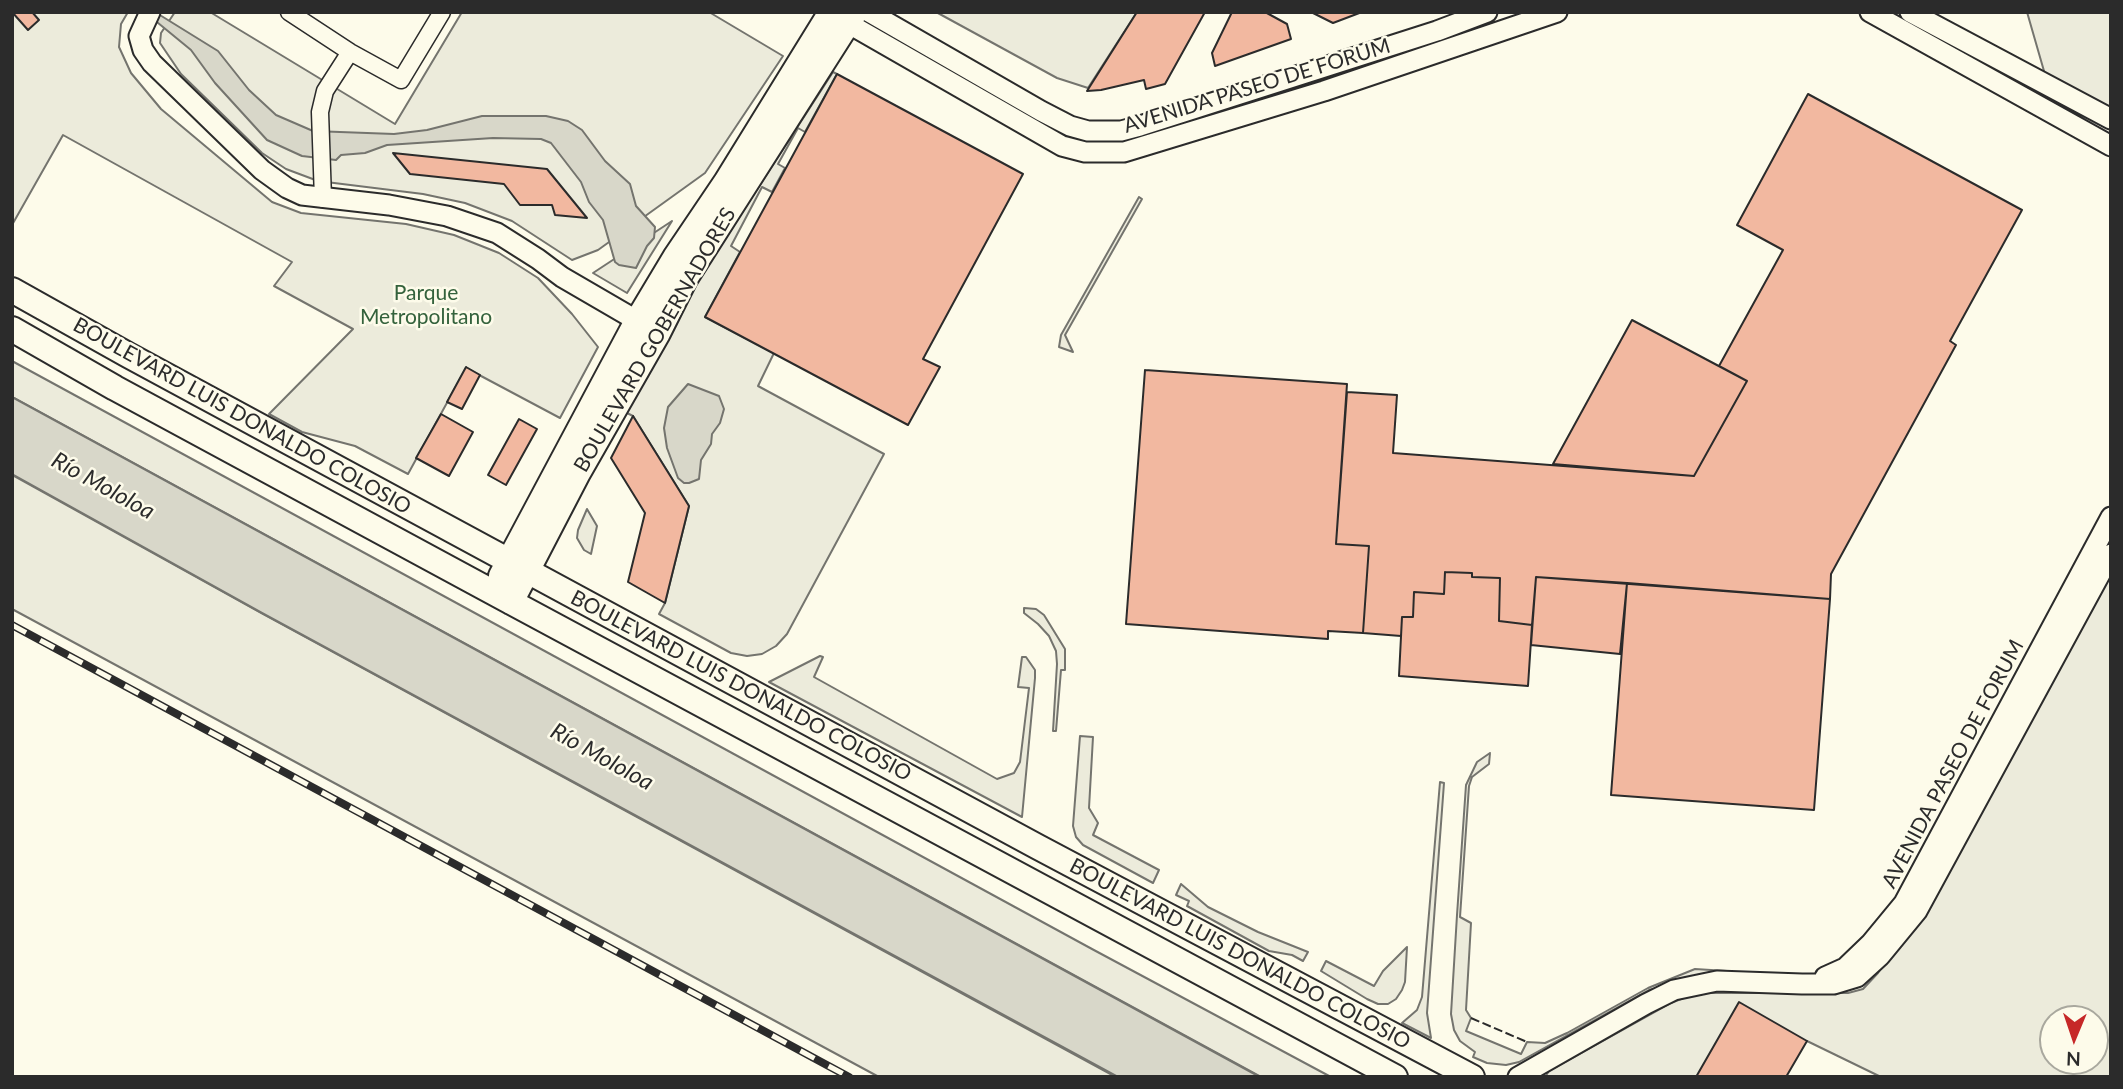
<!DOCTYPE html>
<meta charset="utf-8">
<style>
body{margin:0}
#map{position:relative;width:2123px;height:1089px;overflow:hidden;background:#fdfbea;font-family:Lato,sans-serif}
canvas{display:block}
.frame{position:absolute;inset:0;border:14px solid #2b2b2b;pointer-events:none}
.north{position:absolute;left:2039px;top:1005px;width:70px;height:70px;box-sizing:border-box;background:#fdfbea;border:2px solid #a9a89e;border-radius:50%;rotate:182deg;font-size:19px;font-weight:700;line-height:28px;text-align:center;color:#2b2b2b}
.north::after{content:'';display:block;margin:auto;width:24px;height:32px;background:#c62828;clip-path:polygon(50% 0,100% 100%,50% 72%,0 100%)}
</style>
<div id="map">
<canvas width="2123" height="1089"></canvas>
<div class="frame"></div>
<div class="north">N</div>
</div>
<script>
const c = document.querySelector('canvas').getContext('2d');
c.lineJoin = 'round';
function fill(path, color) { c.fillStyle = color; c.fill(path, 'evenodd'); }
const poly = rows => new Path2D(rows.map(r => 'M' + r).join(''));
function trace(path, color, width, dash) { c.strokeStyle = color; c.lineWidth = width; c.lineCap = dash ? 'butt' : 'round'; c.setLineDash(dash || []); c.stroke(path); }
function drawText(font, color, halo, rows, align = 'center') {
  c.font = font + ' Lato,sans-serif'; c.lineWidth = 5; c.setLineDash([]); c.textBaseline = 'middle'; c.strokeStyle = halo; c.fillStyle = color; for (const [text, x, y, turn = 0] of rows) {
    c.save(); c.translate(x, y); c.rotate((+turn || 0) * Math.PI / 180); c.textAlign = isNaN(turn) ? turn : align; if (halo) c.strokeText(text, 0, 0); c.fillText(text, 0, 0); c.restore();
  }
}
const green = poly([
 [12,12,128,12,121,24,119,47,131,73,161,109,272,202,301,213,406,224,454,235,499,253,538,278,572,314,598,347,560,418,466,368,408,474,355,446,302,432,269,414,353,329,274,286,292,262,63,135,12,225,12,12],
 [175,12,210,12,395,124,462,12,709,12,783,56,705,173,598,250,572,260,512,221,465,203,423,194,318,181,286,169,262,153,181,74,160,43,161,33,175,12],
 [936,12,1137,12,1088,88,1057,78,936,12],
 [2027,12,2111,12,2111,114,2046,78,2027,12],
 [833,72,837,74,805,132,798,128,778,164,785,168,772,192,762,187,731,246,740,252,705,317,774,353,758,386,884,454,787,634,776,646,762,654,747,656,731,653,659,614,665,603,689,506,633,416,623,411,679,310,833,72],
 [1139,197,1142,199,1065,335,1073,352,1059,347,1061,335,1139,197],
 [672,221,627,293,593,273,672,221],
 [12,361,1092,949,1331,1077,1261,1077,12,397,12,361],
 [12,475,261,613,1116,1077,879,1077,12,609,12,475],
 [587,509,597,526,591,554,584,550,577,538,578,530,587,509],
 [2111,561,2111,1077,1881,1077,1807,1041,1696,1077,1545,1077,1549,1071,1671,1003,1696,993,1848,993,1863,989,1878,973,1905,934,2111,561],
 [2053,1019,2095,1019,2095,1061,2053,1061,2053,1019],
 [1024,608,1036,609,1044,615,1065,649,1065,670,1061,670,1056,731,1053,731,1057,664,1056,651,1049,636,1038,624,1024,613,1024,608],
 [820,656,823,657,814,677,997,779,1014,773,1020,762,1029,688,1018,687,1022,657,1026,657,1035,670,1035,678,1022,817,769,682,820,656],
 [1080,736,1093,737,1089,808,1098,823,1093,835,1159,870,1153,883,1083,845,1076,837,1073,826,1080,736],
 [1490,753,1489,764,1472,777,1469,786,1460,917,1471,923,1466,1010,1471,1018,1466,1031,1521,1054,1527,1042,1545,1043,1567,1033,1648,988,1695,969,1727,971,1649,990,1519,1062,1506,1065,1487,1063,1473,1057,1475,1052,1460,1041,1454,1030,1451,1014,1457,915,1466,785,1477,762,1490,753],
 [1440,782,1444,783,1427,1013,1431,1038,1402,1023,1417,1010,1422,997,1440,782],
 [1181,884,1208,907,1258,932,1308,952,1303,961,1292,955,1269,951,1187,906,1189,901,1176,895,1181,884],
 [1407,947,1405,982,1402,990,1396,999,1388,1004,1378,1004,1367,999,1321,971,1326,961,1374,986,1383,971,1407,947]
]);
fill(green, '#ecebdb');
trace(green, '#74746e', 2);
const water = poly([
 [155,12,218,51,249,90,276,115,313,131,394,134,427,130,482,116,546,116,568,121,582,130,605,161,630,184,636,206,655,227,654,238,647,246,636,268,619,265,615,262,603,220,589,202,581,182,551,143,541,139,493,138,387,145,365,153,341,155,336,160,302,156,267,140,215,83,191,50,152,18,155,12],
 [688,384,719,396,724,409,720,423,712,434,711,444,701,460,699,479,689,483,684,483,678,478,667,448,664,428,668,407,688,384],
 [12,397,1260,1077,1118,1077,262,613,12,474,12,397]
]);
fill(water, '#d8d7c9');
trace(water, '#74746e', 2);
const building = poly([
 [12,12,32,12,39,20,28,30,12,12],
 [1137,12,1205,12,1165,84,1146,89,1144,80,1101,90,1087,91,1137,12],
 [1232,12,1265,12,1287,24,1291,39,1215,66,1212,53,1232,12],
 [1311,12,1362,12,1333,23,1311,12],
 [837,74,1023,174,923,359,940,367,908,425,705,317,837,74],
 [1808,94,2022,210,1950,341,1956,345,1831,574,1830,599,1536,577,1532,625,1499,621,1500,578,1472,577,1472,573,1445,572,1444,594,1414,592,1413,617,1402,617,1401,636,1363,633,1369,546,1336,544,1347,392,1397,395,1393,453,1694,476,1747,381,1719,366,1783,250,1737,225,1808,94],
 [393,153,547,169,587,218,555,215,552,205,520,205,504,184,410,174,393,153],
 [1632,320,1747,381,1694,476,1553,464,1632,320],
 [466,367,480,375,462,409,447,402,466,367],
 [1145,370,1347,384,1336,544,1369,546,1363,633,1328,631,1328,639,1126,624,1145,370],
 [441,414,473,432,449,476,416,458,441,414],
 [633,416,689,506,665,603,628,582,645,513,611,458,633,416],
 [519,419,537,429,506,485,488,475,519,419],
 [1445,572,1472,573,1472,577,1500,578,1499,621,1532,625,1528,686,1399,676,1402,617,1413,617,1414,592,1444,594,1445,572],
 [1536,577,1627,583,1620,654,1531,645,1536,577],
 [1627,583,1830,599,1814,810,1611,795,1627,583],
 [1739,1002,1807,1041,1786,1077,1696,1077,1739,1002]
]);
fill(building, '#f2b8a0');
trace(building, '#2b2b2b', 2);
const minor = poly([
 [289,12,350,52,401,80,442,12],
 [323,199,320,112,325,91,350,52]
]);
const tertiary = poly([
 [150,12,139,36,143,50,152,63,262,170,287,188,302,195,389,205,447,216,497,233,538,259,562,277,648,327],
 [869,12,1041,111,1070,126,1088,131,1121,131,1140,126,1437,31,1487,12],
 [1870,12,2111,146],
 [1910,12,2111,119],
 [837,17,1062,146,1085,152,1124,152,1324,91,1557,12],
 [1825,977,1845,968,1871,943,1904,903,2111,517],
 [1518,1077,1646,1004,1674,990,1717,981,1802,984,1834,984,1857,977,1880,956,1917,911,2111,554]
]);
const primary = poly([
 [12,290,128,355,1038,847,1472,1077],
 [12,329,115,388,511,602,1395,1077],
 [501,576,637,321,676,256,726,182,831,12],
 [511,602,578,473,658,333,685,279,855,12]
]);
trace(minor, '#2b2b2b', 19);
trace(tertiary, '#2b2b2b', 23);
trace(primary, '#2b2b2b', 28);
trace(minor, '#fdfbea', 16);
trace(tertiary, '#fdfbea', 19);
trace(primary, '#fdfbea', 24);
const rail = poly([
 [12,625,849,1077]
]);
trace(rail, '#2b2b2b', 8);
trace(rail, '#fdfbea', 5, [16]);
trace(poly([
 [1471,1018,1527,1042]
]), '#2b2b2b', 2, [9, 3.5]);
drawText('21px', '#2b2b2b', '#fdfbea', [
 ["AVENIDA PASEO DE FORUM",1257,86,-17],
 ["BOULEVARD GOBERNADORES",655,340,-60],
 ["BOULEVARD LUIS DONALDO COLOSIO",242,416,29],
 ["BOULEVARD LUIS DONALDO COLOSIO",741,686,28],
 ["AVENIDA PASEO DE FORUM",1953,764,-62],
 ["BOULEVARD LUIS DONALDO COLOSIO",1240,954,28]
]);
drawText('21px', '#34623c', '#fdfbea', [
 ["Parque",426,293],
 ["Metropolitano",426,317]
]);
drawText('italic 23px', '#2b2b2b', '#fdfbea', [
 ["Río Mololoa",103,486,29],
 ["Río Mololoa",602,757,29]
]);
</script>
